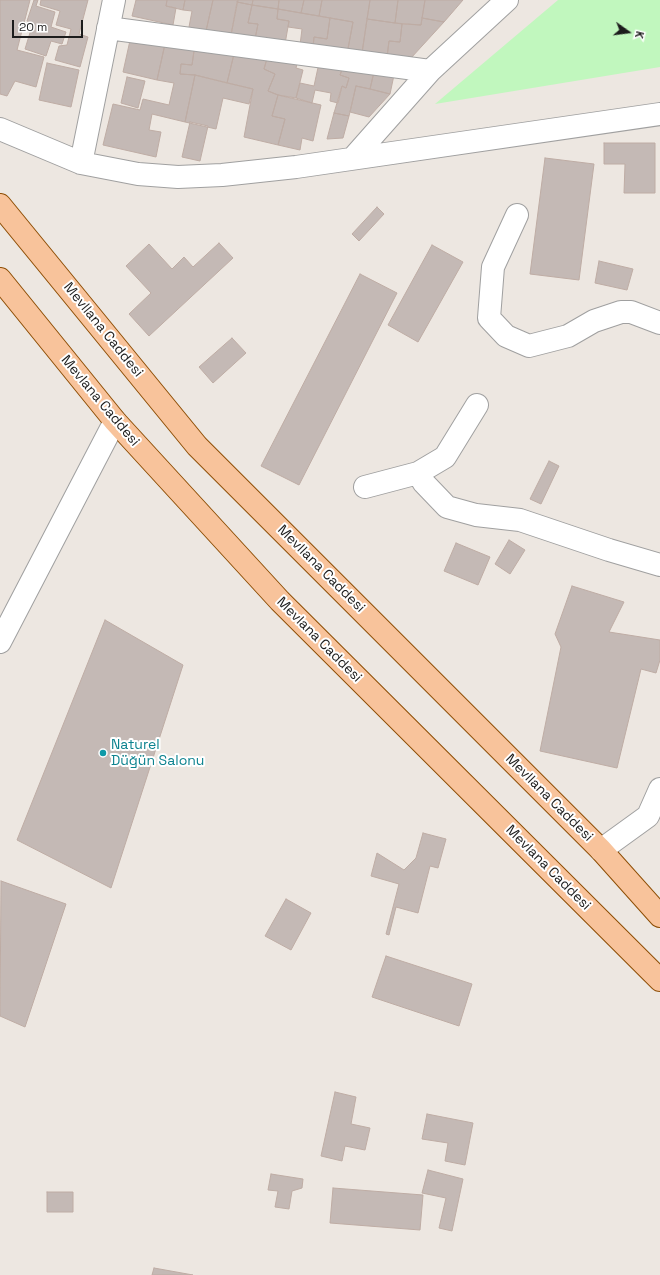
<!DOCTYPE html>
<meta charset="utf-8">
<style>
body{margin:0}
#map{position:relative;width:660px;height:1275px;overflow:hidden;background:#ede7e1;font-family:"Space Grotesk",sans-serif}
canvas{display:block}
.north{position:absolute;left:608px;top:12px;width:40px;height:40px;-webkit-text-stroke:3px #fff;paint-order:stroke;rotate:104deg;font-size:11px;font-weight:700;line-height:16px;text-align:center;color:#1c1c1c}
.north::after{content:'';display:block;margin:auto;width:14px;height:18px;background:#1c1c1c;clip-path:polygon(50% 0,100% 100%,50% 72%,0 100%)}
.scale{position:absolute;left:12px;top:20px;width:71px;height:18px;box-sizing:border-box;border:2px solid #1c1c1c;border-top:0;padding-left:5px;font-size:12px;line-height:14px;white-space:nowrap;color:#1c1c1c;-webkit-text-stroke:3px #fff;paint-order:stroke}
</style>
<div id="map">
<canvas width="660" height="1275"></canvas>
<div class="north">K</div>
<div class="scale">20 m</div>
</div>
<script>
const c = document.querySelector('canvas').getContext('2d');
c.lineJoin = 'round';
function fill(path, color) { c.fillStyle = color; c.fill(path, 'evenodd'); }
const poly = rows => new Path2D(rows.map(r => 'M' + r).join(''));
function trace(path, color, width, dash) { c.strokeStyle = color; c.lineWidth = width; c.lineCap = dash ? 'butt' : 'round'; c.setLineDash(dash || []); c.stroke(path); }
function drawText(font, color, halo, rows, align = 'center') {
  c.font = font + ' "Space Grotesk",sans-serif'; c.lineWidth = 4; c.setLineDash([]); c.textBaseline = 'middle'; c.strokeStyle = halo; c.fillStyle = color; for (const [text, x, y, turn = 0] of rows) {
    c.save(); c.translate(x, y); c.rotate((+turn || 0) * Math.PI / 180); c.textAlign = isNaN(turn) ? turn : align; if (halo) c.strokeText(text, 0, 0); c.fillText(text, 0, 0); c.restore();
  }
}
fill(poly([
 [558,0,660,0,660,67,435,104]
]), '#c1f7be');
const building = poly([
 [0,0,30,0,17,50,44,57,36,87,15,81,7,96,0,94,0,0],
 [34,0,38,0,36,6,55,12,51,27,66,32,62,44,51,41,46,56,25,49,33,23,27,21,34,0],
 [41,0,88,0,79,34,88,37,80,67,55,60,59,46,67,45,71,29,56,25,60,11,40,5,41,0],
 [136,0,167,0,166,6,176,8,173,25,132,16,136,0],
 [167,0,185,0,183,10,166,6,167,0],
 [185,0,213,0,206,31,189,27,192,11,183,10,185,0],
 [213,0,238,0,231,35,206,31,213,0],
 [238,0,253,0,252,5,237,2,238,0],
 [253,0,279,0,278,9,252,5,253,0],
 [279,0,304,0,301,13,278,9,279,0],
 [304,0,322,0,319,16,301,13,304,0],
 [322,0,370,0,362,53,347,54,353,22,319,16,322,0],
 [370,0,398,0,395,23,367,19,370,0],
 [398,0,425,0,421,25,395,23,398,0],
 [425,0,463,0,444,22,422,18,425,0],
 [237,2,252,5,248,23,258,24,255,39,231,35,237,2],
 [252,5,278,9,277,19,289,21,285,44,255,39,258,24,248,23,252,5],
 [278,9,330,18,327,39,314,37,313,47,300,45,302,29,288,27,289,21,277,19,278,9],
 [330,18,353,22,347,54,313,47,314,37,327,39,330,18],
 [422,18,444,22,411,58,387,57,389,41,400,42,402,24,421,25,422,18],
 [367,19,402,24,400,42,389,41,387,57,362,53,367,19],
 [131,36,165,44,157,80,123,72,131,36],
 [165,44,195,44,192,65,181,64,180,74,195,75,185,122,152,114,149,130,161,132,156,157,103,145,113,104,140,110,143,99,169,105,174,83,157,80,165,44],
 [195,44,235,50,227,83,195,75,180,74,181,64,192,65,195,44],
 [235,50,268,55,264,69,275,74,268,91,278,95,272,116,285,119,278,145,244,137,253,89,227,83,235,50],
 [268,55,298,60,296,68,303,70,296,98,278,95,268,91,275,74,264,69,268,55],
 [47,63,79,70,71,107,39,100,47,63],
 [319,63,343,67,340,75,349,78,346,88,342,86,338,103,330,101,331,93,315,90,312,103,296,98,300,83,314,86,319,63],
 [343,67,374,72,370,89,356,86,349,116,334,113,342,86,346,88,349,78,340,75,343,67],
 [374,72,394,75,390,94,370,89,374,72],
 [195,75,253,89,249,104,223,98,216,129,185,122,195,75],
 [127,77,145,81,138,108,121,103,127,77],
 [356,86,370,89,390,94,369,117,350,112,356,86],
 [278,95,321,105,313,141,302,138,300,150,278,145,285,119,272,116,278,95],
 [334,113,349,116,343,138,327,139,334,113],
 [190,122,208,126,200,161,182,157,190,122],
 [604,143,655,143,655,193,624,193,625,164,604,164,604,143],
 [545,158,594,164,579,280,530,274,545,158],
 [377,207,384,214,359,241,352,234,377,207],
 [219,243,233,258,149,336,129,314,151,293,126,266,149,244,172,269,184,257,193,267,219,243],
 [432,245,463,262,418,342,388,325,432,245],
 [599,261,633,269,627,290,595,283,599,261],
 [360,274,397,293,299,485,261,466,360,274],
 [232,338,246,353,213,383,199,367,232,338],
 [549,461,559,466,541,504,530,499,549,461],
 [509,540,525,550,510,574,495,564,509,540],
 [456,543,490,557,478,585,444,571,456,543],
 [572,586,624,602,609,632,660,640,660,660,656,673,641,669,617,768,540,751,561,647,555,634,572,586],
 [105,620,183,665,111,888,17,840,105,620],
 [423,833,446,839,438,868,430,866,418,913,396,907,389,935,386,934,399,884,371,876,377,853,404,870,416,858,423,833],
 [1,881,66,904,25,1027,0,1016,1,881],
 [286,899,311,913,291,950,265,936,286,899],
 [386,956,472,984,459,1026,372,997,386,956],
 [335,1092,356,1097,351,1124,370,1128,365,1150,345,1146,342,1161,321,1156,335,1092],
 [427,1114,473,1123,465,1165,445,1161,448,1143,422,1139,427,1114],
 [428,1170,463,1179,452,1231,439,1228,446,1198,422,1193,428,1170],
 [271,1174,303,1179,302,1188,292,1191,289,1209,275,1207,278,1191,268,1190,271,1174],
 [333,1188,423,1195,420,1230,330,1223,333,1188],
 [47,1192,73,1192,73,1212,47,1212,47,1192],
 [154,1268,193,1275,152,1275,154,1268]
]);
fill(building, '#c4b9b5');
trace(building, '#beaca4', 1);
const minor = poly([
 [108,28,430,71],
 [0,129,81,163,138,174,178,177,222,175,296,167,660,114],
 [353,158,430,71,507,0],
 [81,163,114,0],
 [517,215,493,267,489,318,506,336,529,346,568,336,594,321,621,312,631,312,660,323],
 [418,473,424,483,447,507,476,515,520,520,609,550,660,565],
 [365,487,418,473,445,457,477,405],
 [0,642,115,421],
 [601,850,648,816,660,789]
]);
const major = poly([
 [0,205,197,446,601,850,660,916],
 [0,279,115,421,280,601,660,980]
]);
trace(minor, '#a0a0a0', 24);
trace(major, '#8e4e05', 24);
trace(minor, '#fff', 22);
trace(major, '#f8c39b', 22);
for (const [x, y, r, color] of [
 [103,753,4,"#0f9aa8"]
]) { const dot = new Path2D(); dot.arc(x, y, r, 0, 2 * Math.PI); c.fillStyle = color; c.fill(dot); trace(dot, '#fff', 1.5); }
drawText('14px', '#1c1c1c', '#fff', [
 ["Mevllana Caddesi",103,330,51],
 ["Mevlana Caddesi",100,401,50],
 ["Mevllana Caddesi",321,569,45],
 ["Mevlana Caddesi",319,640,45],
 ["Mevllana Caddesi",549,798,45],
 ["Mevlana Caddesi",548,868,45]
]);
drawText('14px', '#0d838f', '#fff', [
 ["Naturel",111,745],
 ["Düğün Salonu",111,761]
], 'left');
</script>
